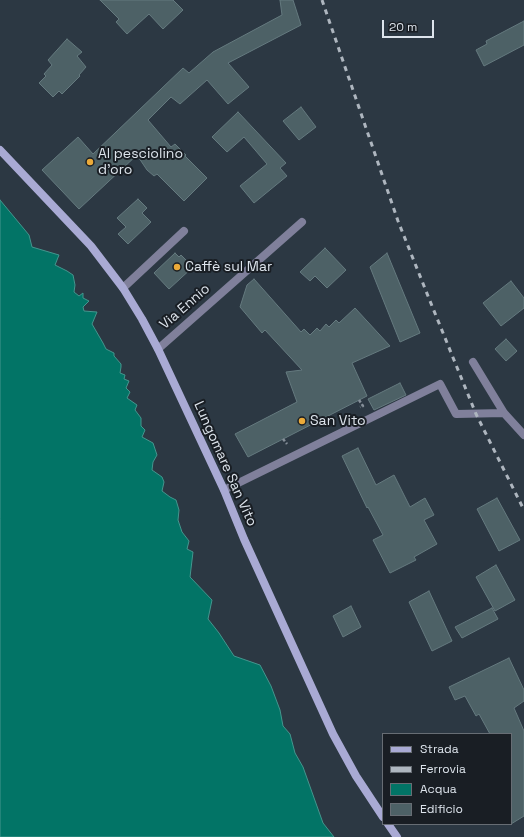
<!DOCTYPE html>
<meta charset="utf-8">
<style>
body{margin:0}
#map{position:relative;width:524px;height:837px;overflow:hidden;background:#2c3843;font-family:"Space Grotesk",sans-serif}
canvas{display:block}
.legend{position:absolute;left:382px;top:733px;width:130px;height:92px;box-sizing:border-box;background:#191e24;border:1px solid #676d74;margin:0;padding:5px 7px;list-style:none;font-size:12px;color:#dde4ec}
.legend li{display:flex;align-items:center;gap:8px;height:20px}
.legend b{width:20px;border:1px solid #676d74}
.scale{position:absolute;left:382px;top:20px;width:52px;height:18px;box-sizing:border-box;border:2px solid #dde4ec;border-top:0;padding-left:5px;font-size:12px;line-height:14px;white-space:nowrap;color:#dde4ec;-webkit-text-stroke:3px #191e24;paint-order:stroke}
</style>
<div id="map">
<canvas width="524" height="837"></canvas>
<ul class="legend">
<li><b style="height:5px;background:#a9aad4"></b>Strada</li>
<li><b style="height:5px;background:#aeb6bf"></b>Ferrovia</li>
<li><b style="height:11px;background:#027466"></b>Acqua</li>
<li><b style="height:11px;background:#4d6166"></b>Edificio</li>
</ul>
<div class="scale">20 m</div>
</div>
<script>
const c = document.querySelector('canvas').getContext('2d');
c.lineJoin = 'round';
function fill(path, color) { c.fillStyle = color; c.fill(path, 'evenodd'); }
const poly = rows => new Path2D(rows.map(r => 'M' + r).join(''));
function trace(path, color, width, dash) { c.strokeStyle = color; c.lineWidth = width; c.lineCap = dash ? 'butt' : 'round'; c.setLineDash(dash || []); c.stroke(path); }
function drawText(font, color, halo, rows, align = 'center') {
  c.font = font + ' "Space Grotesk",sans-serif'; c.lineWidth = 4; c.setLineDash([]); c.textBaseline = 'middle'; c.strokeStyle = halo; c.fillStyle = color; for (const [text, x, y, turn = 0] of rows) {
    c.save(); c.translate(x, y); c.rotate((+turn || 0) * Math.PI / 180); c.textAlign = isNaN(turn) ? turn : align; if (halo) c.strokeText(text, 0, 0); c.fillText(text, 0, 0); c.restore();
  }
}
const water = poly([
 [0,200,29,235,32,247,59,255,55,265,67,271,73,275,75,285,74,292,79,296,83,293,83,298,89,301,83,307,84,311,97,312,92,324,103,343,106,349,114,353,114,356,121,364,121,367,120,373,125,375,124,379,129,381,126,388,130,392,127,398,137,405,135,410,141,418,141,426,145,430,142,437,153,443,157,455,153,462,152,470,162,477,164,482,162,491,170,497,176,500,179,510,178,520,182,532,189,541,187,549,193,552,190,577,212,600,208,619,219,633,234,656,260,665,271,686,280,710,283,726,290,734,295,753,303,767,323,823,334,837,0,837,0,200]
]);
fill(water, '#027466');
trace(water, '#44968e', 1);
const building = poly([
 [100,0,173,0,183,10,163,29,149,14,127,34,116,22,119,19,100,0],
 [280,0,293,0,301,25,228,63,249,87,228,104,207,80,180,104,171,97,148,120,171,147,175,144,186,155,185,156,207,178,184,201,157,174,154,176,147,170,137,155,79,209,42,170,78,137,93,154,183,68,189,73,213,52,282,15,280,0],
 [524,21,524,45,484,66,476,50,487,44,486,41,524,21],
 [67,39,82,52,77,56,86,67,79,75,80,76,62,94,59,91,53,97,39,83,46,76,44,74,52,65,48,60,67,39],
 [301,107,316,127,299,140,283,121,301,107],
 [238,112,286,163,280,168,287,176,254,203,240,186,267,164,244,137,227,152,212,137,238,112],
 [138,199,147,208,142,213,151,222,128,244,118,234,126,227,117,218,138,199],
 [325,248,346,270,327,288,315,276,310,281,300,272,325,248],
 [175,253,179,257,181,255,193,267,169,289,154,273,175,253],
 [387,253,420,333,400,342,370,267,387,253],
 [254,279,301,332,304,329,310,335,317,328,320,331,326,324,329,327,336,320,339,323,355,308,390,346,352,363,367,396,248,457,235,434,297,402,286,372,302,370,265,330,262,333,240,307,247,285,254,279],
 [511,281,524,298,524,308,501,326,483,303,511,281],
 [506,339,517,351,506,361,495,349,506,339],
 [400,383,406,395,374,410,368,399,400,383],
 [358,448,376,485,394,475,410,507,425,498,434,515,424,520,437,544,414,557,416,560,390,573,373,540,383,535,368,507,367,508,342,456,358,448],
 [497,498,520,540,499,551,477,509,497,498],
 [496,565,515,600,495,611,476,577,496,565],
 [429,591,452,641,432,651,409,602,429,591],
 [351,606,361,627,343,637,333,616,351,606],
 [492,608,498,619,462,638,455,627,492,608],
 [509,658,524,690,524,701,514,708,524,731,524,816,511,824,511,734,490,734,479,714,476,716,465,696,455,700,449,687,509,658]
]);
fill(building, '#4d6166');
trace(building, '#657a7f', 1);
trace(poly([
 [359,400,363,406,360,407],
 [283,439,287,444]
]), '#868f99', 2.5, [3, 2]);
trace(poly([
 [123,288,184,231],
 [158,349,302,222],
 [473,362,504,413,524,435],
 [224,490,440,384,456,414,504,413]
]), '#80809b', 8);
trace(poly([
 [0,150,91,246,123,288,142,319,158,349,224,490,244,539,333,734,356,776,383,817],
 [388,824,397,837]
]), '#a9aad4', 8);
trace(poly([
 [322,0,398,221,430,301,476,414,524,510]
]), '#aeb6bf', 3, [5, 5]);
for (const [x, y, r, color] of [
 [90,162,4,"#ebaa39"],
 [177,267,4,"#ebaa39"],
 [302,421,4,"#ebaa39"]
]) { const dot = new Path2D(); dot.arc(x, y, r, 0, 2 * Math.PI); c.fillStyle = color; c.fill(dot); trace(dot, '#191e24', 1.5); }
drawText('14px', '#dde4ec', '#191e24', [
 ["Al pesciolino",98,154],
 ["d'oro",98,170],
 ["Caffè sul Mar",185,267],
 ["San Vito",310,421]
], 'left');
drawText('14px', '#dde4ec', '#191e24', [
 ["Via Ennio",185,307,-41],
 ["Lungomare San Vito",225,464,66]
]);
</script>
